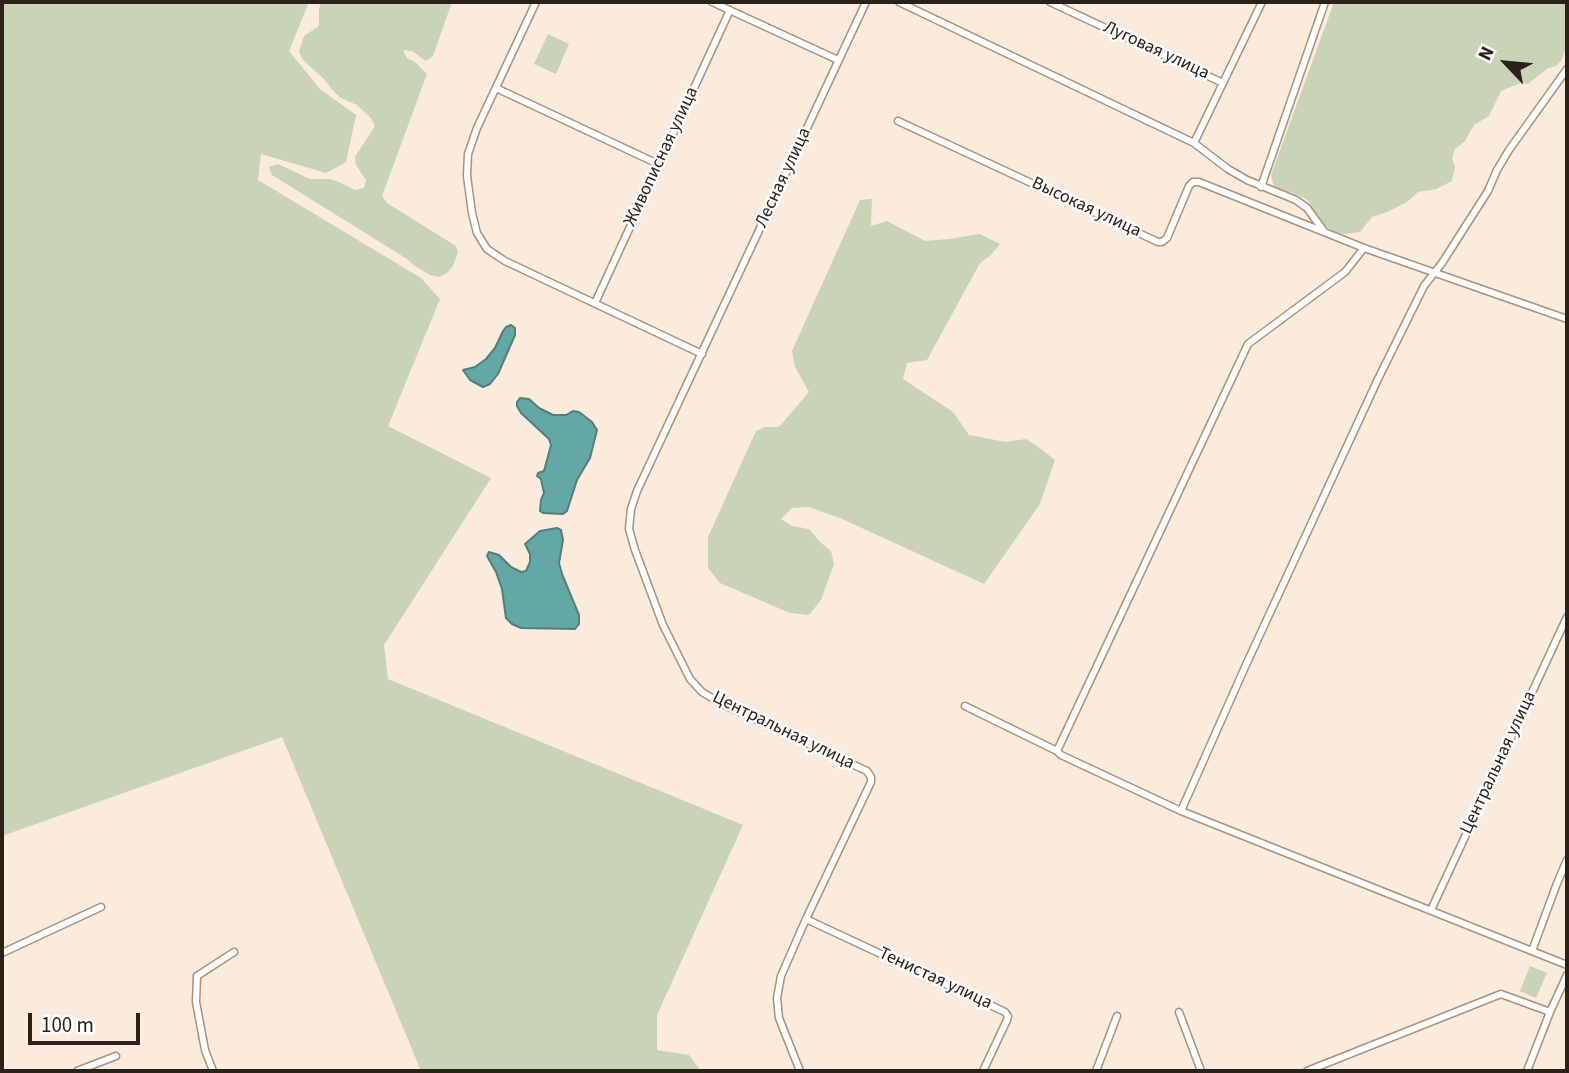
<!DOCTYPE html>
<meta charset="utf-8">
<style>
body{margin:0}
#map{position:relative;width:1569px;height:1073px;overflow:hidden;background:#fbebdd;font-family:"Source Sans 3",sans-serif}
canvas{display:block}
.frame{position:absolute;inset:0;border:4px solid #2a2118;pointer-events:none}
.north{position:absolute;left:1471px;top:28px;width:70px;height:70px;-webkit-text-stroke:5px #fcfcfc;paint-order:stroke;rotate:296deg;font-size:19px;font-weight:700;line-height:28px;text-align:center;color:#2a2118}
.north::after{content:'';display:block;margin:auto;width:24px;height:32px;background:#2a2118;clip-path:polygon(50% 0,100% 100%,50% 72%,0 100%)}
.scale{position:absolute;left:28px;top:1013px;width:112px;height:32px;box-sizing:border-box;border:4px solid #2a2118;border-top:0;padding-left:9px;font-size:21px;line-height:24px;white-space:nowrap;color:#2a2118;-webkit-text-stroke:5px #fcfcfc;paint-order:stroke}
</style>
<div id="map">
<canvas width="1569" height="1073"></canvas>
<div class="frame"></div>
<div class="north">N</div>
<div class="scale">100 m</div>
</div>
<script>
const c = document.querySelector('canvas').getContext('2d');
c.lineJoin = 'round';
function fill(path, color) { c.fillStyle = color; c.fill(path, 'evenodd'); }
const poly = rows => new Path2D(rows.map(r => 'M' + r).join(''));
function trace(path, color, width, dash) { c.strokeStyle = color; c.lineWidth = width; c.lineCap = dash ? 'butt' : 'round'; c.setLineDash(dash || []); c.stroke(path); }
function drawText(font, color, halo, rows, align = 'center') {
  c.font = font + ' "Source Sans 3",sans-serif'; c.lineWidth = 5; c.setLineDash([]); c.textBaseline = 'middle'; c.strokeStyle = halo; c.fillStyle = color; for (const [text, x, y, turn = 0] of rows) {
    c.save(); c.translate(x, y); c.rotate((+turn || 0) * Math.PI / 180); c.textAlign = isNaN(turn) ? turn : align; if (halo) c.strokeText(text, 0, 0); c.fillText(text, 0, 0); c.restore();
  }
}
fill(poly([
 [2,2,309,2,289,51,320,89,356,115,346,162,326,173,261,154,258,180,421,278,440,299,388,426,491,478,384,645,388,679,743,825,657,1015,657,1050,689,1055,701,1071,421,1071,282,737,2,836],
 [322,2,452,2,433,56,426,61,412,51,403,50,407,58,415,62,427,74,382,196,387,203,456,246,458,252,453,266,447,273,439,277,430,275,415,266,407,259,272,175,269,167,278,164,310,179,330,179,339,182,355,190,364,188,366,180,356,165,355,157,375,126,371,118,357,105,341,98,334,92,323,78,303,60,299,52,304,36,319,26,319,8],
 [1334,2,1567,2,1567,46,1561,61,1556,66,1548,68,1528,84,1520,83,1501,91,1489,116,1474,125,1465,141,1455,149,1452,158,1455,167,1452,181,1436,189,1418,192,1407,202,1387,212,1372,217,1360,232,1343,234,1335,232,1323,225,1317,219,1309,202,1306,199,1291,192,1278,190,1274,188,1271,175],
 [548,34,569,44,556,74,534,64],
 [872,199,871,226,887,221,925,241,949,239,980,234,1000,244,990,256,980,263,927,360,907,363,903,379,953,412,969,435,1006,442,1026,439,1041,449,1055,460,1040,504,984,584,840,518,809,507,792,508,781,519,792,526,809,529,820,542,831,551,834,564,821,600,809,615,790,613,720,583,708,568,708,537,756,431,765,427,779,427,809,392,795,367,792,351,860,200],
 [1530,966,1547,973,1536,998,1520,991]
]), '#c8d4b5');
const water = poly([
 [511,325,515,328,515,335,498,374,490,384,483,387,470,380,463,370,475,367,486,359,495,348,503,331,506,327,511,325],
 [520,398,529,399,539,408,553,415,566,415,573,411,579,412,592,422,597,430,590,458,577,480,567,511,563,514,543,513,540,511,541,500,544,493,541,479,537,476,538,473,544,471,551,445,549,439,521,413,517,406,517,402,520,398],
 [557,528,561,530,563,540,559,563,562,574,579,615,579,624,575,629,521,628,512,624,506,618,502,589,496,572,487,556,489,552,499,555,511,567,521,572,526,571,530,562,530,554,525,544,540,531,557,528]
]);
fill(water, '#63a7a7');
trace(water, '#527f7c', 2);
const minor = poly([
 [536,2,477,128,468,154,467,176,472,213,477,233,487,249,505,261,702,354],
 [712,2,838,60],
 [899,2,1194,143,1228,169,1247,180,1296,200,1307,208,1323,230],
 [1050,2,1223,83],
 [496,88,658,164],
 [898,121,1158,242,1162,242,1167,238,1189,186,1193,182,1199,182,1364,248,1567,319],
 [1194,143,1262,2],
 [1261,187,1325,2],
 [595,303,730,10],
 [965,706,1057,751,1061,755,1181,811,1567,965],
 [1057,751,1248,344,1345,272,1364,248],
 [1181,811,1245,667,1378,379,1424,286,1442,263,1488,191,1497,170,1509,150,1567,69],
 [1431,910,1567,617],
 [806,919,1005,1012,1008,1016,1007,1020,983,1071],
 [1532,951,1556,886,1567,860],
 [2,953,101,907],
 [1179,1012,1201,1071],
 [77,1071,116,1056],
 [213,1071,205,1050,196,1002,197,976,234,952],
 [800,1071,779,1018,777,998,781,976,806,919,871,782,871,777,867,771,722,704,702,692,690,679,663,625,635,550,629,529,631,509,637,491,866,2],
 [1096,1071,1117,1016],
 [1307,1071,1501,994,1550,1012],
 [1527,1071,1550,1012,1567,975]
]);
trace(minor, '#aa917b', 9);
trace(minor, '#fff', 6);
drawText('18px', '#2a2118', '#fcfcfc', [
 ["Луговая улица",1156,51,25],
 ["Живописная улица",662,157,-65],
 ["Лесная улица",784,178,-65],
 ["Высокая улица",1086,208,25],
 ["Центральная улица",783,731,26],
 ["Центральная улица",1499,763,-65],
 ["Тенистая улица",935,979,25]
]);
</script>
